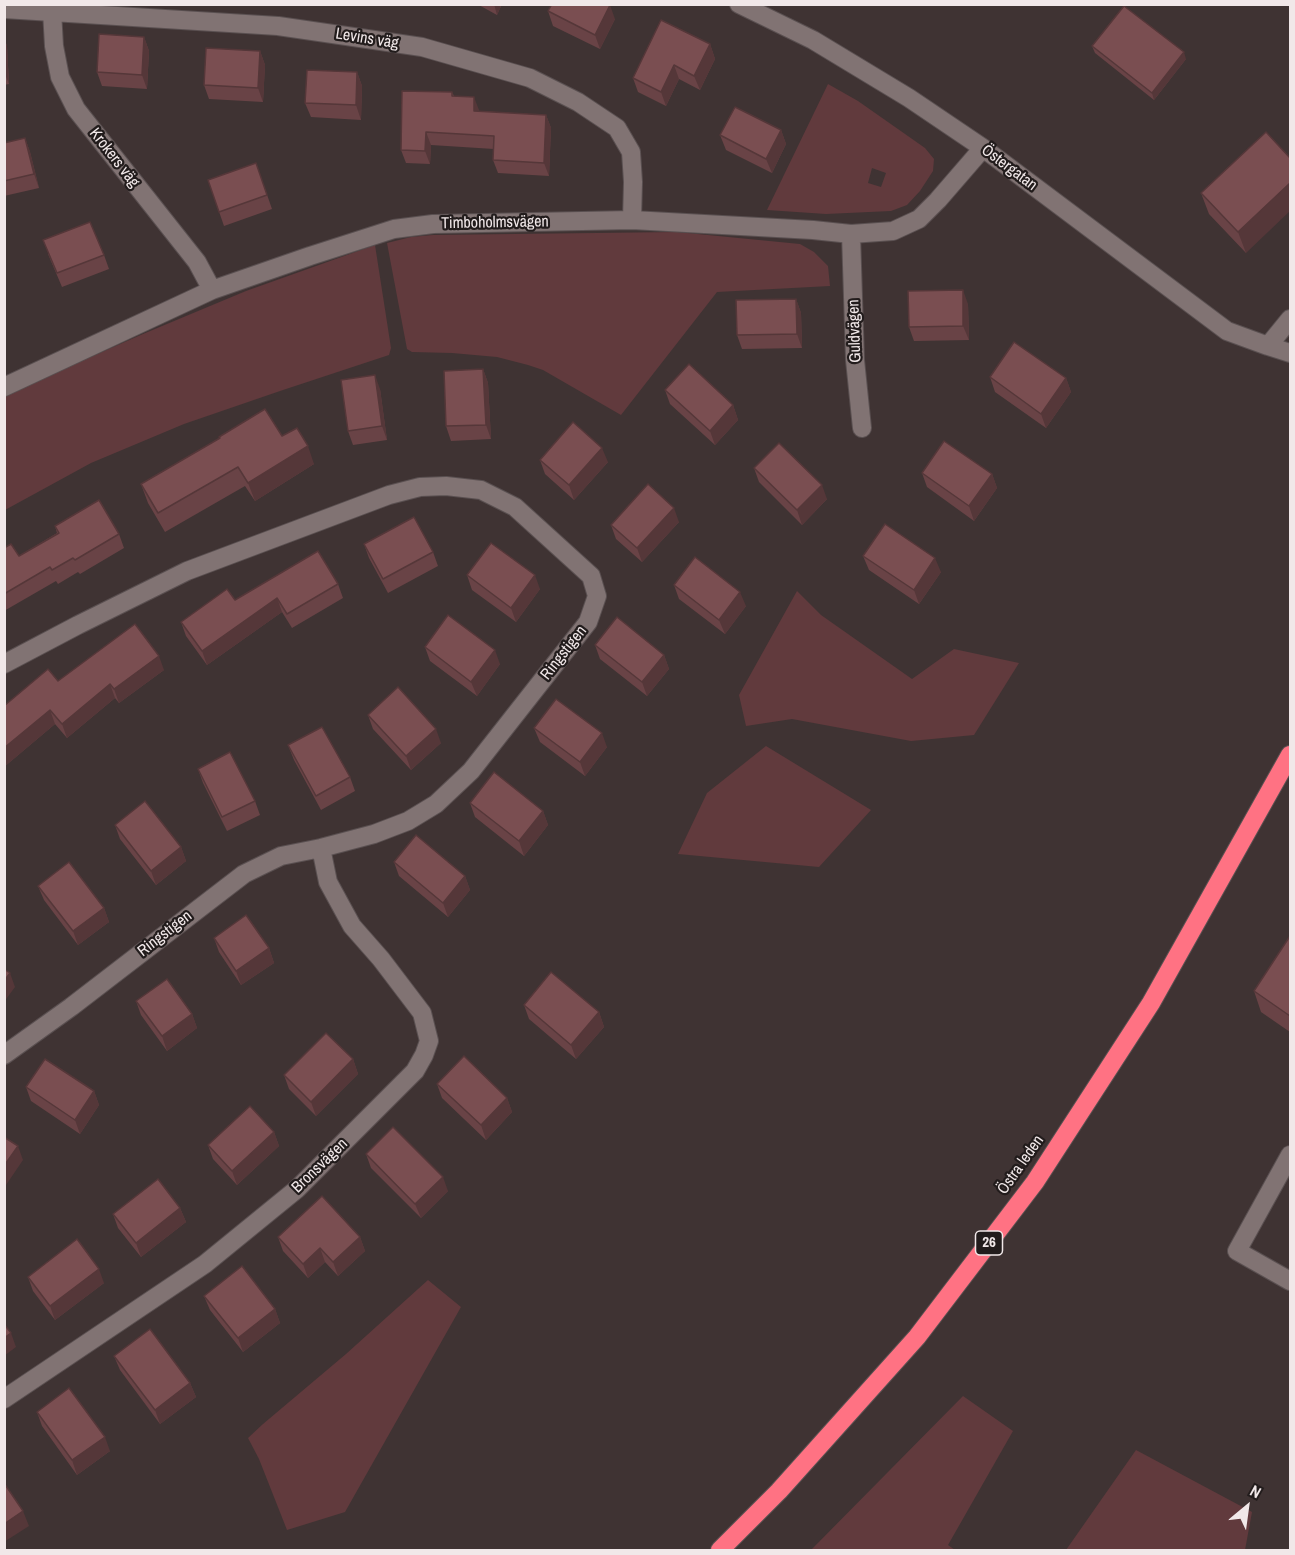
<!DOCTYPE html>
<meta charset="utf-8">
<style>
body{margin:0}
#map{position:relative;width:1295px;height:1555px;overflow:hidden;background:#3f3333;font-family:"Archivo Narrow",sans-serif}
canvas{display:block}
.frame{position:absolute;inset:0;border:6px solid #f1e8e9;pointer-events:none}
.north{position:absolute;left:1217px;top:1477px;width:60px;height:60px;-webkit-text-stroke:4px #221c1c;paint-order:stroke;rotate:29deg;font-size:16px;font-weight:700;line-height:24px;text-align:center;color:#f1e8e9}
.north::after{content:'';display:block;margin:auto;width:21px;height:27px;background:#f1e8e9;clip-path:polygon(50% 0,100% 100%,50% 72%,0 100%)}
</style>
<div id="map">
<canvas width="1295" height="1555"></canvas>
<div class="frame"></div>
<div class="north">N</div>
</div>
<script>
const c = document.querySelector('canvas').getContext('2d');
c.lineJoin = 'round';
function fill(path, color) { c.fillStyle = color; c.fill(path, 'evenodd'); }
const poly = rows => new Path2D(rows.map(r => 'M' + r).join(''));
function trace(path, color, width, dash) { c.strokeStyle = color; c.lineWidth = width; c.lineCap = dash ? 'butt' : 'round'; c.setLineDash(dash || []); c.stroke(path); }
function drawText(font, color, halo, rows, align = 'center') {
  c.font = font + ' "Archivo Narrow",sans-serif'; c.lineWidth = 4.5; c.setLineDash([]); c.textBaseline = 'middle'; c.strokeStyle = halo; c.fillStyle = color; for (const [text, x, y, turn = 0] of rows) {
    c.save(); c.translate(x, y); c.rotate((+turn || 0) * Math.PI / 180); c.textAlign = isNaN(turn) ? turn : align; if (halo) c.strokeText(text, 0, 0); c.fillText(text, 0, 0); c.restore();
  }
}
fill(poly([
 [828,84,858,101,925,148,934,159,933,171,920,191,907,205,891,211,826,214,767,210],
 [872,168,886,173,881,187,868,183],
 [677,232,800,244,814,252,828,266,830,286,717,292,621,415,543,370,528,365,497,357,452,353,412,352,407,349,387,243,411,237,433,235],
 [375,245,391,348,389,355,280,391,184,424,91,463,5,510,4,395,143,334,246,291],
 [797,591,821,615,912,679,954,649,1019,663,974,735,911,741,792,719,746,726,739,695],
 [766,746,871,810,819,867,678,854,707,793],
 [428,1280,461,1307,345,1512,287,1530,259,1459,248,1438,263,1424,346,1354],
 [963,1396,1013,1431,948,1545,955,1550,811,1550],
 [1136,1450,1252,1512,1245,1550,1066,1550]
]), '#613a3d');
const minor = poly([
 [739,4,813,40,909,98,983,148,1227,331,1268,346,1290,353],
 [4,9,278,26,422,47,530,78,578,102,617,128,631,152,633,182,632,220],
 [52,11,54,46,60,77,76,109,197,262,212,290],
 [851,234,855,360,862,428],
 [1268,346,1290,319],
 [4,387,212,290,310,256,394,229,433,224,632,220,813,230,851,234,893,231,919,219,938,200,983,148],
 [4,664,78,625,187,571,389,495,420,487,446,486,481,490,515,507,591,576,597,596,588,622,471,771,436,804,408,821,374,834,321,848,281,856,244,874,71,1007,4,1055],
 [1290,1155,1237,1251,1290,1281],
 [4,1399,205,1264,297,1189,415,1071,424,1055,429,1041,422,1013,381,959,352,926,328,882,321,848]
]);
const highway = poly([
 [720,1550,779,1491,917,1337,1035,1182,1151,1003,1290,755]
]);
trace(minor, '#5a5051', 20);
trace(highway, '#5a5051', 20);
trace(minor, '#817373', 18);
trace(highway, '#ff7283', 18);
fill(poly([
 [477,4,502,4,497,15],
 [548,11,615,19,600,49,553,26],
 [144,37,149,51,147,89,102,86,97,72],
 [4,38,7,46,9,84,4,85],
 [710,44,715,59,700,90,679,79,666,106,638,92,633,78],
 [1092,46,1186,59,1154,100,1095,53],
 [260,51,265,65,263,102,209,99,204,85],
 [357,72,362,86,361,120,311,117,305,103],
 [452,92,454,96,479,110,479,111,546,115,551,128,549,176,498,173,493,160,494,149,431,145,430,164,406,163,401,150],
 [781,130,786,144,772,173,726,150,720,135],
 [1266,132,1246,253,1209,214,1201,193],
 [25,138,30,152,39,188,4,196,4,143],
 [256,163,272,209,224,226,208,180],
 [48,254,104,255,109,269,62,287],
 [796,299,801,313,802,348,742,349,737,335],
 [968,304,969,340,914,341,909,327],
 [483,369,488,383,491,439,451,441,446,426],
 [990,377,1066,378,1071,392,1046,428,995,392],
 [380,389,387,440,353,445,348,431],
 [665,390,733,405,738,420,715,445,670,404],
 [282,436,314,464,255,501,245,486,165,532,148,503,141,484],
 [540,460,608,462,574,500,545,474],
 [754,468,827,499,802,525,759,482],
 [922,473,992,474,997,488,974,521,927,487],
 [679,522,642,562,616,539,611,525],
 [55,526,119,534,124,548,80,574,78,572,58,584,56,581,4,611,4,548,19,556,57,533],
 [364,544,433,552,438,566,388,593,369,558],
 [863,556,941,572,919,604,869,570],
 [467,575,540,589,516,622,472,590],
 [338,584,343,598,292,628,282,612,207,665,186,636,181,622,235,600],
 [674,585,746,606,725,634,679,599],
 [595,645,664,655,669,669,647,696,600,659],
 [425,647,500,664,477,696,430,661],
 [164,670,119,703,115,698,67,738,55,724,4,767,4,706,58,681],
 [368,715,441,743,411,770,373,729],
 [534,728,607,747,585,776,540,742],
 [288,745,350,777,355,791,321,810,294,760],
 [198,769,255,801,260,815,227,831,203,783],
 [470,803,543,811,548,825,524,856,475,817],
 [115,825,181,847,186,861,156,885,120,839],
 [394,862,465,876,470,890,448,917,399,876],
 [38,886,104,908,109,922,78,945,44,900],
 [1290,936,1290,1032,1261,1012,1254,991],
 [214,938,269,948,274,963,241,985,219,952],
 [136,1001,192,1014,197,1028,167,1051,141,1015],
 [524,1005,599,1012,604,1027,576,1059,529,1019],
 [353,1059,358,1074,316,1116,289,1089,284,1075],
 [437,1084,507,1098,512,1112,486,1140,442,1098],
 [26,1087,94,1091,99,1105,80,1134,31,1101],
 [274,1132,279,1146,237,1185,213,1159,208,1145],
 [366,1154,448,1191,421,1218,371,1168],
 [180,1208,186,1222,141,1257,118,1228,113,1214],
 [278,1237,360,1237,365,1251,338,1276,325,1262,308,1278,283,1251],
 [28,1277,104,1283,55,1320,33,1291],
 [204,1296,275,1309,280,1323,243,1352,210,1310],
 [114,1356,190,1383,196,1397,160,1424,120,1370],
 [37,1412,110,1451,77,1475,42,1426]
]), '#694346');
fill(poly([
 [494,4,502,4,497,15],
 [610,5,615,19,600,49,595,35],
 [144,37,149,51,147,89,142,75],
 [4,38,7,46,9,84,4,72],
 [710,44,715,59,700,90,694,76],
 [260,51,265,65,263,102,258,88],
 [1184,52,1186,59,1154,100,1152,93],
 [674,65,679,79,666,106,661,92],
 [357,72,362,86,361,120,356,105],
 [474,97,479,110,479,124,474,111],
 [546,115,551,128,549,176,544,163],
 [781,130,786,144,772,173,766,159],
 [426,132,431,145,430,164,425,151],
 [25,138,30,152,39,188,34,174],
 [1290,183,1290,211,1246,253,1238,232],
 [963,290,968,304,969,340,963,326],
 [796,299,801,313,802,348,797,334],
 [483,369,488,383,491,439,486,425],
 [375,375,380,389,387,440,382,426],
 [1066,378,1071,392,1046,428,1041,414],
 [733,405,738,420,715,445,710,431],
 [308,446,314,464,255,501,248,483],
 [602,448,608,462,574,500,569,485],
 [992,474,997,488,974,521,969,506],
 [822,485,827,499,802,525,797,510],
 [674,508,679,522,642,562,637,548],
 [935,558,941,572,919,604,914,590],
 [535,575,540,589,516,622,511,608],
 [740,592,746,606,725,634,719,620],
 [277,598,282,612,207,665,202,651],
 [495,650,500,664,477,696,471,682],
 [664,655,669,669,647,696,642,682],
 [159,656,164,670,119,703,114,689],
 [110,684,115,698,67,738,62,724],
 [50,710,55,724,4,767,4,748],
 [436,729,441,743,411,770,406,756],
 [602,733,607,747,585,776,580,762],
 [543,811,548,825,524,856,519,841],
 [181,847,186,861,156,885,151,871],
 [465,876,470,890,448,917,443,903],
 [104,908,109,922,78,945,73,931],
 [269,948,274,963,241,985,236,971],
 [10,973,15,987,4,1002,4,981],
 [599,1012,604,1027,576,1059,571,1045],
 [192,1014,197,1028,167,1051,162,1036],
 [353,1059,358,1074,316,1116,311,1102],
 [94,1091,99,1105,80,1134,75,1120],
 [507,1098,512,1112,486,1140,481,1125],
 [274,1132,279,1146,237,1185,232,1171],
 [18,1146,23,1160,4,1188,4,1166],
 [443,1177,448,1191,421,1218,415,1204],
 [180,1208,186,1222,141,1257,136,1243],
 [360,1237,365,1251,338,1276,333,1262],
 [320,1248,325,1262,308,1278,303,1264],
 [99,1269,104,1283,55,1320,50,1306],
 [275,1309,280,1323,243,1352,238,1338],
 [11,1333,16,1347,4,1356,4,1338],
 [190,1383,196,1397,160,1424,155,1410],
 [105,1437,110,1451,77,1475,72,1460],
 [23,1511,29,1526,4,1542,4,1524]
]), '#553739');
const building = poly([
 [552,4,608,4,610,5,595,35,548,11,552,4],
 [1124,6,1184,52,1152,93,1092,46,1124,6],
 [661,20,710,44,694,76,674,65,661,92,633,78,661,20],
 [99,34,144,37,142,75,97,72,99,34],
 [206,48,260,51,258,88,204,85,206,48],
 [307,70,357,72,356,105,305,103,307,70],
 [402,91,452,92,452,96,474,97,474,111,546,115,544,163,493,160,494,136,426,132,425,151,401,150,402,91],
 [735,107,781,130,766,159,720,135,735,107],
 [1266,132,1290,158,1290,183,1238,232,1201,193,1266,132],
 [25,138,34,174,4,181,4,143,25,138],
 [256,163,267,195,219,212,208,180,256,163],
 [90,222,104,255,57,273,43,240,90,222],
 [963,290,963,326,909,327,908,291,963,290],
 [796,299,797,334,737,335,736,300,796,299],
 [1014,342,1066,378,1041,414,990,377,1014,342],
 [689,364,733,405,710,431,665,390,689,364],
 [483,369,486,425,446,426,444,371,483,369],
 [375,375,382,426,348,431,341,380,375,375],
 [265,409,282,436,297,428,308,446,248,483,238,467,158,513,141,484,220,438,219,437,265,409],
 [573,422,602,448,569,485,540,460,573,422],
 [944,441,992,474,969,506,922,473,944,441],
 [779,443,822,485,797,510,754,468,779,443],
 [648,484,674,508,637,548,611,525,648,484],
 [99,500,119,534,75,560,73,558,52,570,50,567,4,594,4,548,11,544,19,556,59,533,55,526,99,500],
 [414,517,433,552,383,579,364,544,414,517],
 [885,524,935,558,914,590,863,556,885,524],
 [491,543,535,575,511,608,467,575,491,543],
 [318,551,338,584,287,614,277,598,202,651,181,622,227,589,235,600,318,551],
 [695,557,740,592,719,620,674,585,695,557],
 [448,615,495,650,471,682,425,647,448,615],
 [617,617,664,655,642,682,595,645,617,617],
 [135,624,159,656,114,689,110,684,62,724,50,710,4,748,4,706,48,669,58,681,135,624],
 [398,687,436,729,406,756,368,715,398,687],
 [556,699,602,733,580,762,534,728,556,699],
 [322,727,350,777,316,796,288,745,322,727],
 [230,752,255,801,222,817,198,769,230,752],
 [494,772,543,811,519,841,470,803,494,772],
 [145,801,181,847,151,871,115,825,145,801],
 [416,835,465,876,443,903,394,862,416,835],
 [69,862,104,908,73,931,38,886,69,862],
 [246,915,269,948,236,971,214,938,246,915],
 [1290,936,1290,1016,1254,991,1290,936],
 [4,969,10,973,4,981,4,969],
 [551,972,599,1012,571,1045,524,1005,551,972],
 [167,979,192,1014,162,1036,136,1001,167,979],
 [326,1033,353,1059,311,1102,284,1075,326,1033],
 [464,1056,507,1098,481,1125,437,1084,464,1056],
 [45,1059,94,1091,75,1120,26,1087,45,1059],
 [250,1106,274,1132,232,1171,208,1145,250,1106],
 [393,1127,443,1177,415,1204,366,1154,393,1127],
 [4,1137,18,1146,4,1166,4,1137],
 [158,1179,180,1208,136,1243,113,1214,158,1179],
 [322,1196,360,1237,333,1262,320,1248,303,1264,278,1237,322,1196],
 [77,1239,99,1269,50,1306,28,1277,77,1239],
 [242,1266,275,1309,238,1338,204,1296,242,1266],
 [4,1324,11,1333,4,1338,4,1324],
 [150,1329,190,1383,155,1410,114,1356,150,1329],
 [69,1388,105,1437,72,1460,37,1412,69,1388],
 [4,1483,23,1511,4,1524,4,1483]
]);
fill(building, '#7a4e51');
trace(building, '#553739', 1.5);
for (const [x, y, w] of [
 [989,1243,27]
]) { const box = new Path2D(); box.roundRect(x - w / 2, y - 12, w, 24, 4.5); c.fillStyle = '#221c1c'; c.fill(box); trace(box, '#f1e8e9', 1.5); }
drawText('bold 15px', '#f1e8e9', null, [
 ["26",989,1243]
]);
drawText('16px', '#f1e8e9', '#221c1c', [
 ["Levins väg",367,39,9],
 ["Krokers väg",114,158,52],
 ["Östergatan",1009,168,37],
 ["Timboholmsvägen",495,223,-1],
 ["Guldvägen",855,331,-92],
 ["Ringstigen",564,653,-52],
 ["Ringstigen",165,934,-38],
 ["Östra leden",1021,1165,-55],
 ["Bronsvägen",320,1166,-44]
]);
</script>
